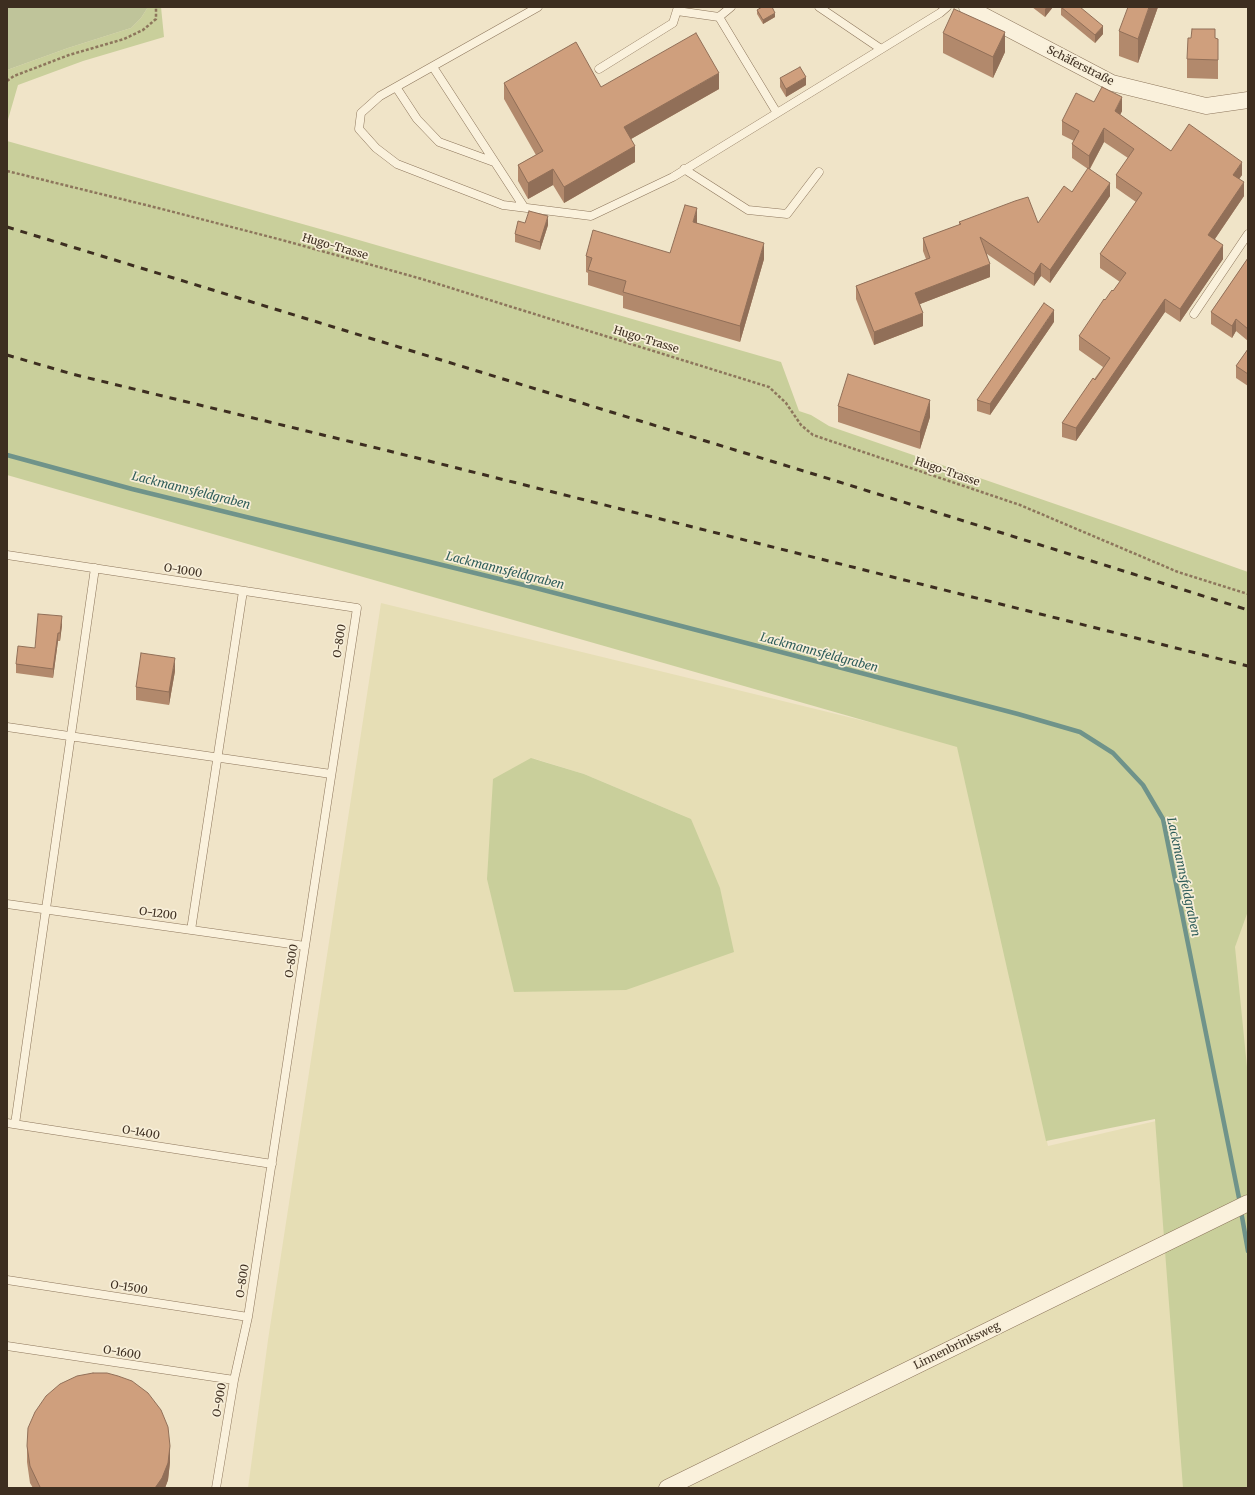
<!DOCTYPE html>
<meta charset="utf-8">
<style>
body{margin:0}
#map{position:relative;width:1255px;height:1495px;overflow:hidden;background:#f0e4c8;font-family:Merriweather,serif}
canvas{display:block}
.frame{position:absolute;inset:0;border:8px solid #3d2e20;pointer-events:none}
</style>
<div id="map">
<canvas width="1255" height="1495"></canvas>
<div class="frame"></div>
</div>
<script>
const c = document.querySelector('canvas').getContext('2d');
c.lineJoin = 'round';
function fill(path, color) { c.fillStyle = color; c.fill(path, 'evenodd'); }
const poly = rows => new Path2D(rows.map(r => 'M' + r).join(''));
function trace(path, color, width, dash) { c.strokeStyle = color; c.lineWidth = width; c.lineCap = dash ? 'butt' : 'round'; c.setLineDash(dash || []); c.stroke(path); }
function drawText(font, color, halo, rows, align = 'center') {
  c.font = font + ' Merriweather,serif'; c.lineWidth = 3.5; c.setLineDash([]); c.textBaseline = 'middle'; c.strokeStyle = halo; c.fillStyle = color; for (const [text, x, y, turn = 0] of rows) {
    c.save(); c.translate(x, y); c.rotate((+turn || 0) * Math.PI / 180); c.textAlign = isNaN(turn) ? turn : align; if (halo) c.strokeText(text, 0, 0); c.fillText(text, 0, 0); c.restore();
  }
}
fill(poly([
 [381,603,959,744,1048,1146,1169,1118,1205,1488,248,1488,268,1340],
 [532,758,584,774,691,819],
 [1248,886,1248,1095,1233,964,1235,910]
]), '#e6deb5');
fill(poly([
 [148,7,161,7,164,37,83,61,18,85,7,123,7,70,68,48,131,28,141,18],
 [7,141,338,234,781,362,799,411,811,415,829,426,1116,525,1248,572,1248,911,1235,947,1248,1077,1248,1488,1183,1488,1155,1119,1046,1141,957,747,7,475],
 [531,758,584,774,691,819,720,888,734,952,626,990,514,992,487,879,493,779]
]), '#c9cf9b');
fill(poly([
 [7,7,148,7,141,18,131,28,68,48,7,70]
]), '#bfc49a');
trace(poly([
 [7,455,132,489,528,586,1018,714,1080,732,1113,753,1143,785,1163,819,1240,1203],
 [1241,1211,1248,1251]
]), '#6f938a', 4.5);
const lane = poly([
 [538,7,380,96,361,113,359,129,376,148,397,164,503,205,591,216,673,177,940,13,947,7],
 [819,7,881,49],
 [677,11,719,17,731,7],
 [719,17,777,113],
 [433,67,524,207],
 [599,69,673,23,678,7],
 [396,87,417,119,439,142,494,162],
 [684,169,748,210,787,214,819,172],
 [1194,314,1248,234],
 [7,555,357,608,248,1317,234,1380,216,1488],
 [7,727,331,774],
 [7,904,305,946],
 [191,930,243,591],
 [7,1123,272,1164],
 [15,1124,95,568],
 [7,1280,248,1317],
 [7,1346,234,1380]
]);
const street = poly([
 [967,7,1112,83,1206,106,1248,100],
 [667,1488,1248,1203]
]);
trace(lane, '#8d765c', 9);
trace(street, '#8d765c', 17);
trace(poly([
 [7,81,14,76,69,55,124,39,143,30,156,19,156,7],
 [7,171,158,208,282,240,422,279,769,387,786,403,801,425,813,435,1020,505,1178,572,1248,594]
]), '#8d765c', 2.5, [3, 2]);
trace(lane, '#faf1dc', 8);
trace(street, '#faf1dc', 16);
trace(poly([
 [7,227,833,480,1248,610],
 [7,355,72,374,389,451,1248,666]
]), '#3d2e20', 3, [7, 7]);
fill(poly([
 [1032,7,1053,7,1045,17],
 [1061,7,1103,34,1095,43,1061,15],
 [1158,7,1138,63,1119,56,1119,31],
 [757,10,775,17,763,24,757,14],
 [943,33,1005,52,993,78,943,53],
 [1215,38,1218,58,1218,79,1187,78,1187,59],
 [780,78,806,85,786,97,780,87],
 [504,83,601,87,719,89,631,139,635,162,564,203,553,185,528,199,518,181,518,165,536,155,504,99],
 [1094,102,1122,111,1120,115,1171,151,1242,175,1239,179,1244,196,1215,239,1223,259,1180,322,1165,312,1076,441,1062,437,1062,423,1103,367,1079,350,1079,336,1120,282,1100,268,1100,254,1136,202,1116,188,1116,175,1128,158,1104,142,1090,169,1110,196,1050,283,1041,276,1034,286,987,254,990,277,920,304,923,326,874,345,856,299,856,286,926,259,923,251,923,238,959,225,959,222,1038,223,1072,192,1088,169,1072,158,1072,144,1074,141,1062,135,1062,121],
 [525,223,548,225,540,250,515,242,515,234],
 [697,223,764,259,740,342,623,308,623,296,588,285,588,273,586,272,586,256,670,253],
 [1248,258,1248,341,1236,331,1232,338,1211,324,1211,312],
 [1054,322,990,415,977,411,977,400],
 [1248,349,1248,386,1236,378,1236,366],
 [838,406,930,417,920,449,838,422],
 [62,625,60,641,58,641,53,678,16,673,16,664],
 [175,671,169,705,136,700,136,687],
 [27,1446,170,1462,168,1480,165,1488,33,1488,30,1483,27,1462]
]), '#b2896c');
fill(poly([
 [1047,7,1053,7,1045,17,1045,9],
 [1149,7,1158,7,1138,63,1138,39],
 [775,13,775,17,763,24,763,20],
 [1103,26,1103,34,1095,43,1095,35],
 [1005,32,1005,52,993,78,993,57],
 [719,73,719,89,624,143,624,127],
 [806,77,806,85,786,97,786,89],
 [1122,97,1122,111,1115,125,1115,111],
 [1104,128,1104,142,1089,170,1089,156],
 [635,146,635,162,564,203,564,187],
 [1242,162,1242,175,1233,188,1233,175],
 [553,169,553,185,528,199,528,183],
 [1244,182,1244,196,1208,249,1208,235],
 [1110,183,1110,196,1050,283,1050,270],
 [697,208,697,224,693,222],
 [548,216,548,225,540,250,540,242],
 [764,243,764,259,740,342,740,326],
 [1223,245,1223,259,1180,322,1180,309],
 [1041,263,1041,276,1034,286,1034,274],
 [990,264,990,277,915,306,915,293],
 [1165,299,1165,312,1076,441,1076,428],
 [1054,310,1054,322,990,415,990,404],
 [923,313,923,326,874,345,874,332],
 [1236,319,1236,331,1232,338,1232,326],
 [930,400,930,417,920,449,920,432],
 [62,616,62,625,60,641,60,633],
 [58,633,58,641,53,678,53,669],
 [175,658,175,671,169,705,169,692],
 [170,1446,170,1462,168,1480,165,1488,155,1488]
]), '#916f58');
const building = poly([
 [762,7,772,7,775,13,763,20,757,10,762,7],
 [1061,7,1080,7,1103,26,1095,35,1061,7],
 [1128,7,1149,7,1138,39,1119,31,1128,7],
 [954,9,1005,32,993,57,943,33,954,9],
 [1192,29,1215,29,1215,38,1218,39,1218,60,1187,59,1188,38,1191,38,1192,29],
 [696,33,719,73,624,127,635,146,564,187,553,169,528,183,518,165,543,151,504,83,576,42,601,87,696,33],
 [800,67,806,77,786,89,780,78,800,67],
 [1102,87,1122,97,1115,111,1171,151,1189,124,1242,162,1233,175,1244,182,1208,235,1223,245,1180,309,1165,299,1076,428,1062,423,1093,378,1095,380,1110,358,1079,336,1104,299,1105,300,1112,290,1113,291,1126,273,1100,254,1142,193,1116,175,1134,149,1104,128,1089,156,1072,144,1079,131,1062,121,1076,93,1094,102,1102,87],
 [1088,168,1110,183,1050,270,1041,263,1034,274,980,237,990,264,915,293,923,313,874,332,856,286,930,258,923,238,961,224,959,222,1015,201,1028,197,1038,223,1064,186,1072,192,1088,168],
 [685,205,697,208,693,222,764,243,740,326,623,292,626,281,588,270,592,258,586,256,593,230,670,253,685,205],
 [529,211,548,216,540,242,515,234,518,221,525,223,529,211],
 [1248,258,1248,329,1236,319,1232,326,1211,312,1248,258],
 [1044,303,1054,310,990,404,977,400,1044,303],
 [1248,349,1248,374,1236,366,1248,349],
 [848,374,930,400,920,432,838,406,848,374],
 [38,614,62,616,60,633,58,633,53,669,16,664,18,646,35,648,38,614],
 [141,653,175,658,169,692,136,687,141,653],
 [93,1373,107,1373,118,1376,132,1381,148,1393,161,1410,168,1427,170,1446,168,1463,162,1478,155,1488,41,1488,40,1487,30,1466,27,1446,28,1428,35,1412,46,1396,60,1384,77,1376,93,1373]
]);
fill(building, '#cf9f7d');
trace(building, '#916f58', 1);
drawText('11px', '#3d2e20', '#f7eed8', [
 ["Schäferstraße",1080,66,27],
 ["Hugo-Trasse",335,247,16],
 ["Hugo-Trasse",646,340,17],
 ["Hugo-Trasse",947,472,19],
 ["O-1000",183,571,9],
 ["O-800",340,641,-81],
 ["O-1200",158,914,8],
 ["O-800",292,961,-81],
 ["O-1400",141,1133,9],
 ["O-800",243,1281,-81],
 ["O-1500",129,1288,9],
 ["Linnenbrinksweg",957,1346,-26],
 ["O-1600",122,1353,9],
 ["O-900",220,1400,-80]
]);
drawText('italic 12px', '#2f5d5a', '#f7eed8', [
 ["Lackmannsfeldgraben",191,491,14],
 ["Lackmannsfeldgraben",505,571,14],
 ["Lackmannsfeldgraben",819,653,15],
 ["Lackmannsfeldgraben",1183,877,78]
]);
</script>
